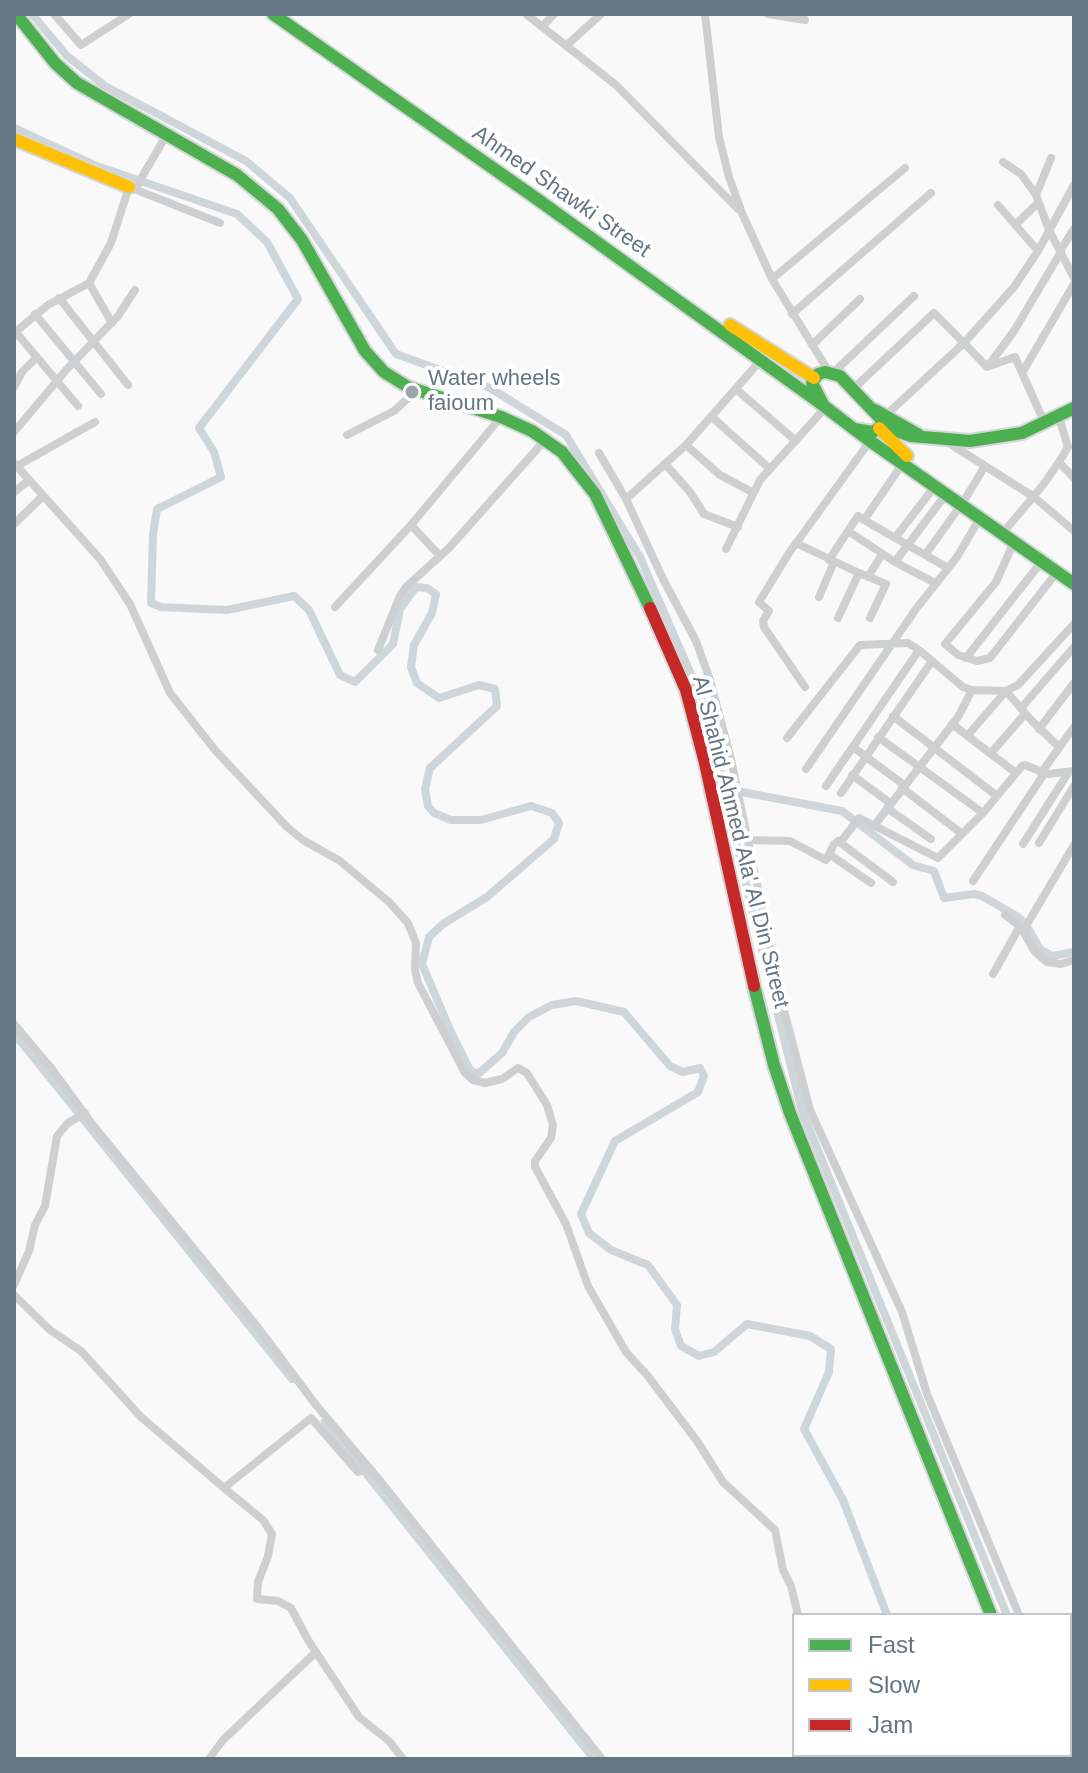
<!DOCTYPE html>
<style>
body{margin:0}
#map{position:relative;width:1088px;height:1773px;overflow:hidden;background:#f9f9f9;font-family:Arial,sans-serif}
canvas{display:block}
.frame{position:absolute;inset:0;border:16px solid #657683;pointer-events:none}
.legend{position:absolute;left:792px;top:1613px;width:280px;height:144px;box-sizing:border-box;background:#fff;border:2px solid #c1c8cd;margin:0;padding:10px 14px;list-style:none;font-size:24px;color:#657683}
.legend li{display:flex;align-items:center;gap:16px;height:40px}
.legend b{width:40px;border:2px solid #c1c8cd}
</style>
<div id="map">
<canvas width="1088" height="1773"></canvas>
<div class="frame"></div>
<ul class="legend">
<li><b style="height:10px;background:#4caf50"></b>Fast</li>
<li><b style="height:10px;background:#ffc107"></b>Slow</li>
<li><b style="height:10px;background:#c62828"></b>Jam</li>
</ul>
</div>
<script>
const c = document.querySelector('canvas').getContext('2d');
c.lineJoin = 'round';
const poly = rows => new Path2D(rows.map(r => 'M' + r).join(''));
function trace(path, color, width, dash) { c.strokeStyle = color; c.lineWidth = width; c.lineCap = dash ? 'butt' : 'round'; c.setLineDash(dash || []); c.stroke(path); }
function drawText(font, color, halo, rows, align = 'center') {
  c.font = font + ' Arial,sans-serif'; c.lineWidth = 8; c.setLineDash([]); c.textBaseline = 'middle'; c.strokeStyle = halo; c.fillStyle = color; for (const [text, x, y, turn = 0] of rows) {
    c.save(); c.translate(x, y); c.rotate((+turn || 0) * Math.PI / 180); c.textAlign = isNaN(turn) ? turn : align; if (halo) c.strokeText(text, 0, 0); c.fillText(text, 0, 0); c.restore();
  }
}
trace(poly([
 [32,14,67,56,105,86,246,161,290,198,396,354,490,388,566,435,640,557,707,711,750,902,802,1111,1007,1615],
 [14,128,94,165,237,214,267,242,298,299,199,428,214,452,221,477,157,509,153,534,151,603,161,607,227,610,294,596,309,610,340,675,355,682,393,644,400,609,416,587,427,588,436,594,432,613,414,645,411,667,417,683,439,698,479,685,495,689,497,706,430,768,425,789,428,806,434,813,451,820,481,820,531,806,552,813,559,823,554,839,487,897,443,924,429,937,422,964,451,1032,470,1070,478,1074,502,1053,514,1032,529,1017,552,1005,576,1001,624,1012,670,1066,683,1072,700,1068,704,1076,698,1092,615,1141,581,1214,589,1233,611,1250,648,1265,677,1305,675,1329,681,1346,699,1356,714,1352,747,1324,810,1336,831,1349,829,1372,804,1429,843,1500,887,1615],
 [742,792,842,811,913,865,934,871,944,898,974,894,982,896,1018,917,1025,923],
 [1028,928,1040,949,1052,956,1074,952],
 [14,1033,292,1379],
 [325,1422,594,1759],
 [1070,1748,1074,1755],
 [863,1759,865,1755]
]), '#ced6d9', 8);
const fast = poly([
 [16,14,55,63,77,83,237,175,278,209,302,240,365,351,384,372,408,387,501,417,532,431,562,452,595,494,650,608],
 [273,14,537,199,824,406],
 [875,410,919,435],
 [881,426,911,436,970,441,1022,433,1074,408],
 [854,429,873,432,881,426,881,419,840,376,825,372,818,374,812,383,824,406,854,429,870,441,1074,584],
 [754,986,774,1065,790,1113,991,1615],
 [1070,1632,1074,1628],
 [941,1759,945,1755],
 [967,1759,971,1755]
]);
const slow = poly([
 [14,139,129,187],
 [730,325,814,378],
 [879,428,907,456],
 [1070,1654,1074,1650]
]);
const jam = poly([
 [650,608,686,690,705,763,754,986]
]);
trace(fast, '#d5d6d7', 16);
trace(slow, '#d5d6d7', 16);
trace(jam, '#d5d6d7', 16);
trace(poly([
 [54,14,81,45,129,14],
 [526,14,616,85,738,209],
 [705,14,719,137,729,177,742,213,772,279,829,372],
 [768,14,805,20],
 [542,27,554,14],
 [567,45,601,14],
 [1003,162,1021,174,1036,195,1049,230,1074,278],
 [135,189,167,134],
 [1036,195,1051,158],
 [998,205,1038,251],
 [1015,225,1038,203],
 [1060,251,1074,229],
 [772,279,905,168],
 [89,283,112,323],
 [59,298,128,385],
 [35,314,101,394],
 [792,314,931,193],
 [14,330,78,406],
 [14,333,48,305,89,283,111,243,129,187,220,223],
 [812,345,860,299],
 [988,366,1014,331,1061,252],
 [834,372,914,296],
 [1022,373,1074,284],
 [14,387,22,372,37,357],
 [854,388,934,313,964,343,886,415],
 [736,389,796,441],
 [712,417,770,469],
 [1059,417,1068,447,1059,462,1074,478],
 [1045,424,1015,357,987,367,964,343,1014,287,1038,251,1074,185],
 [14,432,67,369,118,316,135,290],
 [347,435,394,411,417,390],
 [944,440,1034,497,1074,531],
 [686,445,720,475,752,492],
 [599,453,626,499,663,579,696,641,710,680,731,759,779,991,810,1110,902,1312,927,1394,1019,1615],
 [14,463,100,559,130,604,170,693,215,750,287,827,303,840,340,861,389,902,408,923,416,943,415,970,418,983,465,1073,473,1080,485,1083,502,1079,518,1068,527,1073,547,1105,553,1125,551,1138,535,1161,535,1167,566,1224,588,1286,626,1352,647,1375,697,1441,723,1482,775,1530,783,1570,791,1586,798,1615],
 [666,465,690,492,704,514,738,527],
 [17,466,95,422],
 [14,492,28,481],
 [626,499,686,445,761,360],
 [965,499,985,466],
 [864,520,948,568],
 [14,524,43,496],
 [411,525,440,556],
 [1007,528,1043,485,1059,462],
 [848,531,858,516,864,520,903,463],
 [895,538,935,486],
 [1014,542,996,582,945,644,958,655,977,661,990,658,1057,572],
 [796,543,859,573,838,618],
 [726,549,760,480,826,407],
 [925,555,961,505],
 [829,560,848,531,895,562,935,583],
 [895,562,946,494],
 [859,573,886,584,870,618],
 [868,577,882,554],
 [819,597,834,562],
 [335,607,411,525,501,417],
 [378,650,400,596,406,587,449,548,545,440],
 [966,658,1042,561],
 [805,687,764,627,763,621,769,611,759,602,789,553,870,441],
 [1021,708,1074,647],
 [893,716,997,796],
 [952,724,1016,773],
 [1039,729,1074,683],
 [968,735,1006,691,1032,721,1059,747],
 [878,737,983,813],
 [787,738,860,645,908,643,919,650],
 [853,747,904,785],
 [991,753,1025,714],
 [806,769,916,609,957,557,980,518],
 [1041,773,1074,727],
 [852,775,890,803],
 [826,786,919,650,963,687,972,690,1006,691,1018,685,1074,624],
 [902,788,961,833],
 [841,793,932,661],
 [887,808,931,839],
 [874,826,958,717,972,690],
 [747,840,790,841,826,860,834,844,843,839,859,818,938,858,983,813,1022,766,1025,765,1047,774,1074,771],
 [838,841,893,882],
 [1039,843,1074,786],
 [1023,844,1068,773],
 [829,854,871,883],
 [973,881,1044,774],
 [1005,915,1020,926,1035,952,1047,962,1061,964,1074,960],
 [1023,931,1074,845],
 [993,974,1020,926],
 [14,1024,52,1069,93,1125,256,1325,316,1405,377,1477,602,1759],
 [14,1285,29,1251,35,1225,45,1206,57,1136,68,1123,85,1113],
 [14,1295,50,1330,81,1351,141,1417,224,1488,311,1418,358,1472,368,1467],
 [224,1488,263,1520,272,1534,268,1556,258,1582,257,1599,278,1601,291,1608,308,1640,359,1717,389,1741,403,1759],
 [850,1755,851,1759],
 [1063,1755,1065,1759],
 [209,1759,223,1740,316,1652]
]), '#cecfd0', 8);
trace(fast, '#4caf50', 12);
trace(slow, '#ffc107', 12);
trace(jam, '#c62828', 12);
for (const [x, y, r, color] of [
 [412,392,8,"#99a4ac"]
]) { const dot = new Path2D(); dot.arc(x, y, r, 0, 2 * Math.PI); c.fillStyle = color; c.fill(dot); trace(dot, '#fff', 3); }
drawText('22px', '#657683', '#fff', [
 ["Ahmed Shawki Street",561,192,35],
 ["Al Shahid Ahmed Ala' Al Din Street",740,842,76]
]);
drawText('22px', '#657683', '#fff', [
 ["Water wheels",428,379],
 ["faioum",428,404]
], 'left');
</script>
